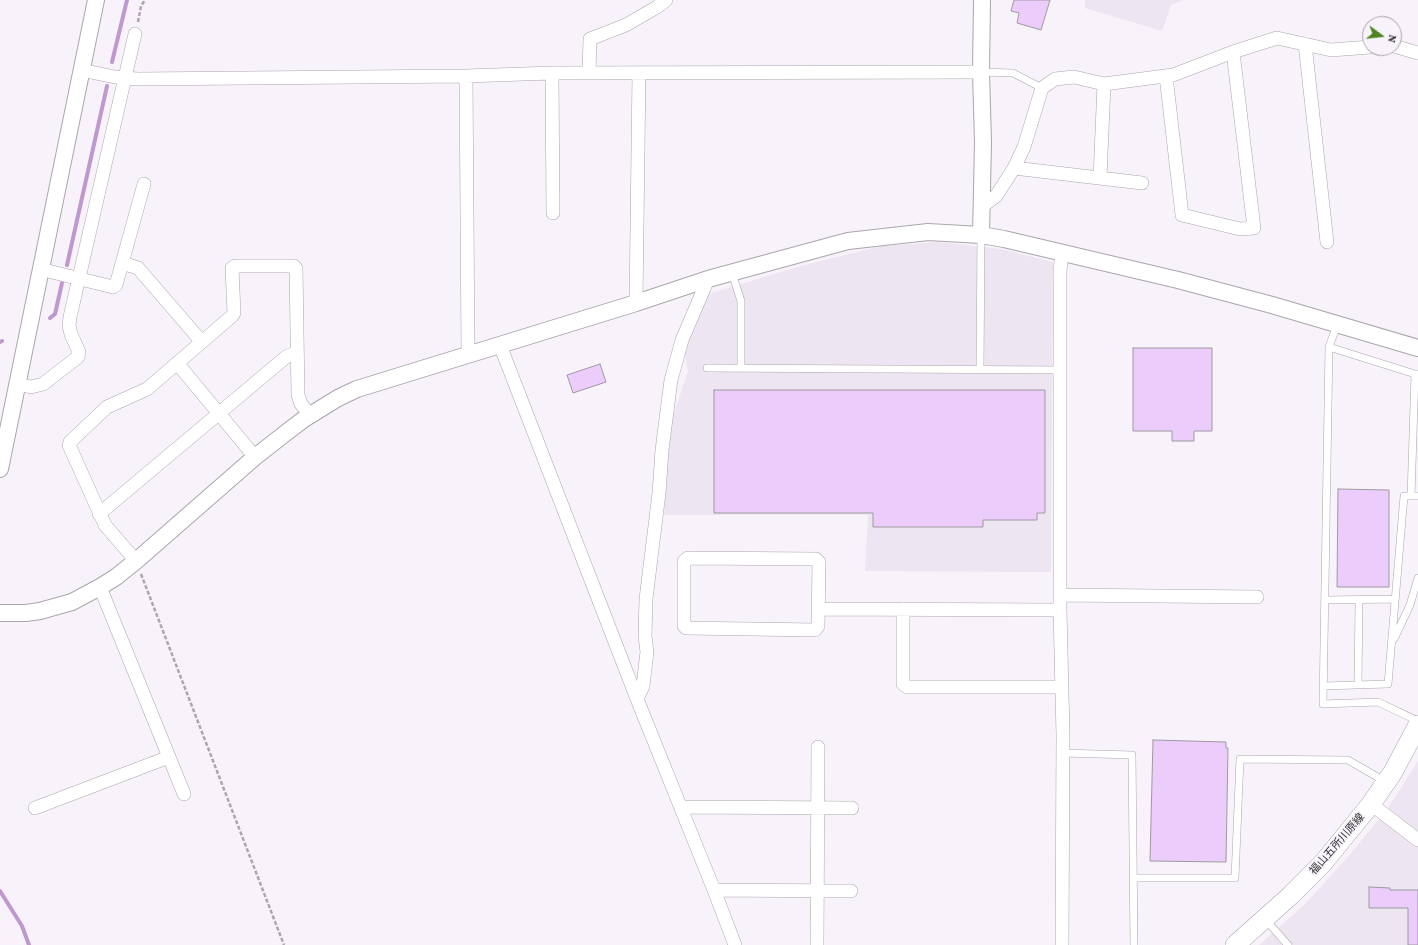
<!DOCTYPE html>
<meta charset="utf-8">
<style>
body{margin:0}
#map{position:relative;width:1418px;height:945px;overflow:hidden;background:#f8f3fa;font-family:"Crimson Pro",serif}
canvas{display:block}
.north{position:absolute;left:1362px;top:16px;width:40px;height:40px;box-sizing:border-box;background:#f8f3fa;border:1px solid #a9a5aa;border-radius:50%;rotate:105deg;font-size:11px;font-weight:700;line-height:16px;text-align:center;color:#333133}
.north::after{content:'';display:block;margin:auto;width:14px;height:18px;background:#4b8522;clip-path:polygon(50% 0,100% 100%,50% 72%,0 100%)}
</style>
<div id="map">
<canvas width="1418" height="945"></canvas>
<div class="north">N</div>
</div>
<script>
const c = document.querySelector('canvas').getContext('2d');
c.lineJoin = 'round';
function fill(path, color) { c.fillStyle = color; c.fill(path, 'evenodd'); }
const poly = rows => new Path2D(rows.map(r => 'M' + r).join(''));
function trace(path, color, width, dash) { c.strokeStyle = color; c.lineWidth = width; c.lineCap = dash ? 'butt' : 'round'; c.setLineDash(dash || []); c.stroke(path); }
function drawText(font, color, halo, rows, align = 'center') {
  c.font = font + ' "Crimson Pro","Noto Sans JP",serif'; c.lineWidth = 3.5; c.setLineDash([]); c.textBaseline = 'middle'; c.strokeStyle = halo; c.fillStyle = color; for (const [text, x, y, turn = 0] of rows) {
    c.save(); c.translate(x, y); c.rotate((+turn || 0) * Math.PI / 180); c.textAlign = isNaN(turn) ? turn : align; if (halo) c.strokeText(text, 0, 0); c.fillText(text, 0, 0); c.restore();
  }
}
fill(poly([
 [1085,0,1184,0,1171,5,1162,31,1085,8],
 [938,242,1001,249,1053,262,1051,572,865,571,868,515,664,515,669,428,688,371,684,350,691,338,696,317,708,294,797,267,861,251,882,246],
 [1418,761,1418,945,1259,945,1305,904,1346,859,1388,808]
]), '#ede5f1');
trace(poly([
 [112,62,127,0],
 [67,265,107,86],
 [50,318,55,314,62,283],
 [0,342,2,341],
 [0,891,22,926,29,945]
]), '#bf98d0', 4);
const building = poly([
 [1014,0,1050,0,1041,30,1017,23,1019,13,1011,11,1014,0],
 [1133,348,1212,348,1212,431,1194,431,1194,441,1172,441,1172,431,1133,431,1133,348],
 [600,364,606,382,573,393,567,375,600,364],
 [714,390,1045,390,1045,513,1037,513,1037,520,983,520,983,527,873,527,873,513,714,513,714,390],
 [1338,489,1389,490,1389,587,1337,587,1338,489],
 [1153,740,1226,742,1226,748,1228,748,1226,862,1150,861,1153,740],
 [1369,887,1390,888,1390,890,1418,890,1418,945,1408,945,1408,908,1369,908,1369,887]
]);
fill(building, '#ecccfb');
trace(building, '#9e9aa0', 1);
const service = poly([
 [981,72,1013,73,1042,88],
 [732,273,741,301,741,368],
 [1337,325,1329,347,1415,374],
 [1329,347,1323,704,1378,702,1418,721],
 [707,368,1060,370],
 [980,369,981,235],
 [1418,374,1415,374,1411,496,1418,496],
 [1325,600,1395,599],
 [1394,639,1410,605,1418,578],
 [1358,685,1359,600],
 [1323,686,1388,684,1404,496,1411,496],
 [1063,753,1132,755,1134,945],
 [1133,878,1235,878,1240,759,1348,760,1386,782],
 [1265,919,1288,945]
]);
const minor = poly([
 [1305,44,1327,242],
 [1394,46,1418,53],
 [81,70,115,77,138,79,466,76,552,73,981,72],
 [552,73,553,213],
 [589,73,590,39,626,25,657,7,666,0],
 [466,76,468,354],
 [1166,76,1182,215,1240,229,1254,228,1233,52],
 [1014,168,1142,183],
 [1100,178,1104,84],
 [981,207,996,196,1014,168,1024,147,1042,88,1055,79,1074,77,1104,84,1173,75,1233,52,1277,38,1331,50,1370,47],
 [1062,253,1060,271,1060,610,1063,735,1062,945],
 [122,263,138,268,201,341],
 [40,269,113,287,116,285,144,184],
 [636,303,639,73],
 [500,345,637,699,714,890,735,945],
 [177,363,255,457],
 [17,384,31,387,43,384,78,357,79,352,71,334,69,326,70,317,135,34],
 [99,514,286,357,297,352],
 [688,558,816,559,819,562,818,626,815,630,686,628,684,626,684,561,688,558],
 [136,561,105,525,69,445,70,442,107,407,147,389,232,316,234,313,232,268,235,266,294,266,296,268,298,395,301,404,310,415],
 [100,587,184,794],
 [1060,595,1257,597],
 [818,609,1060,610],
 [903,609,903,684,907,687,1061,687],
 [637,699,643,686,647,652,645,636,646,599,659,493,662,450,671,380,682,340,708,279],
 [1371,804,1418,840],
 [681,807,852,808],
 [35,808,169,757],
 [714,890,851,891],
 [817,945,818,747]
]);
const tertiary = poly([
 [981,235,983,142,981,72,982,0],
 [0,469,96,0],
 [0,613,26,613,40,611,72,602,100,587,116,577,136,561,255,457,287,432,304,419,338,398,357,389,636,303,708,279,848,241,928,232,981,235,1004,239,1178,280,1272,305,1418,348]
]);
const secondary = poly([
 [1235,945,1290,896,1323,863,1371,804,1393,772,1418,725]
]);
trace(service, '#aaa6ab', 8);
trace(minor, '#aaa6ab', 14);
trace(tertiary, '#aaa6ab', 18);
trace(secondary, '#aaa6ab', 20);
trace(poly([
 [138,22,141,6,145,0],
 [141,574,284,945]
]), '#aba7ac', 2.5, [4, 2]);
trace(service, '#fff', 7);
trace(minor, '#fff', 13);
trace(tertiary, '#fff', 16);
trace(secondary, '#fff', 19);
drawText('11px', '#333133', '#f8f3fa', [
 ["福山五所川原線",1337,844,-49]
]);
</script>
